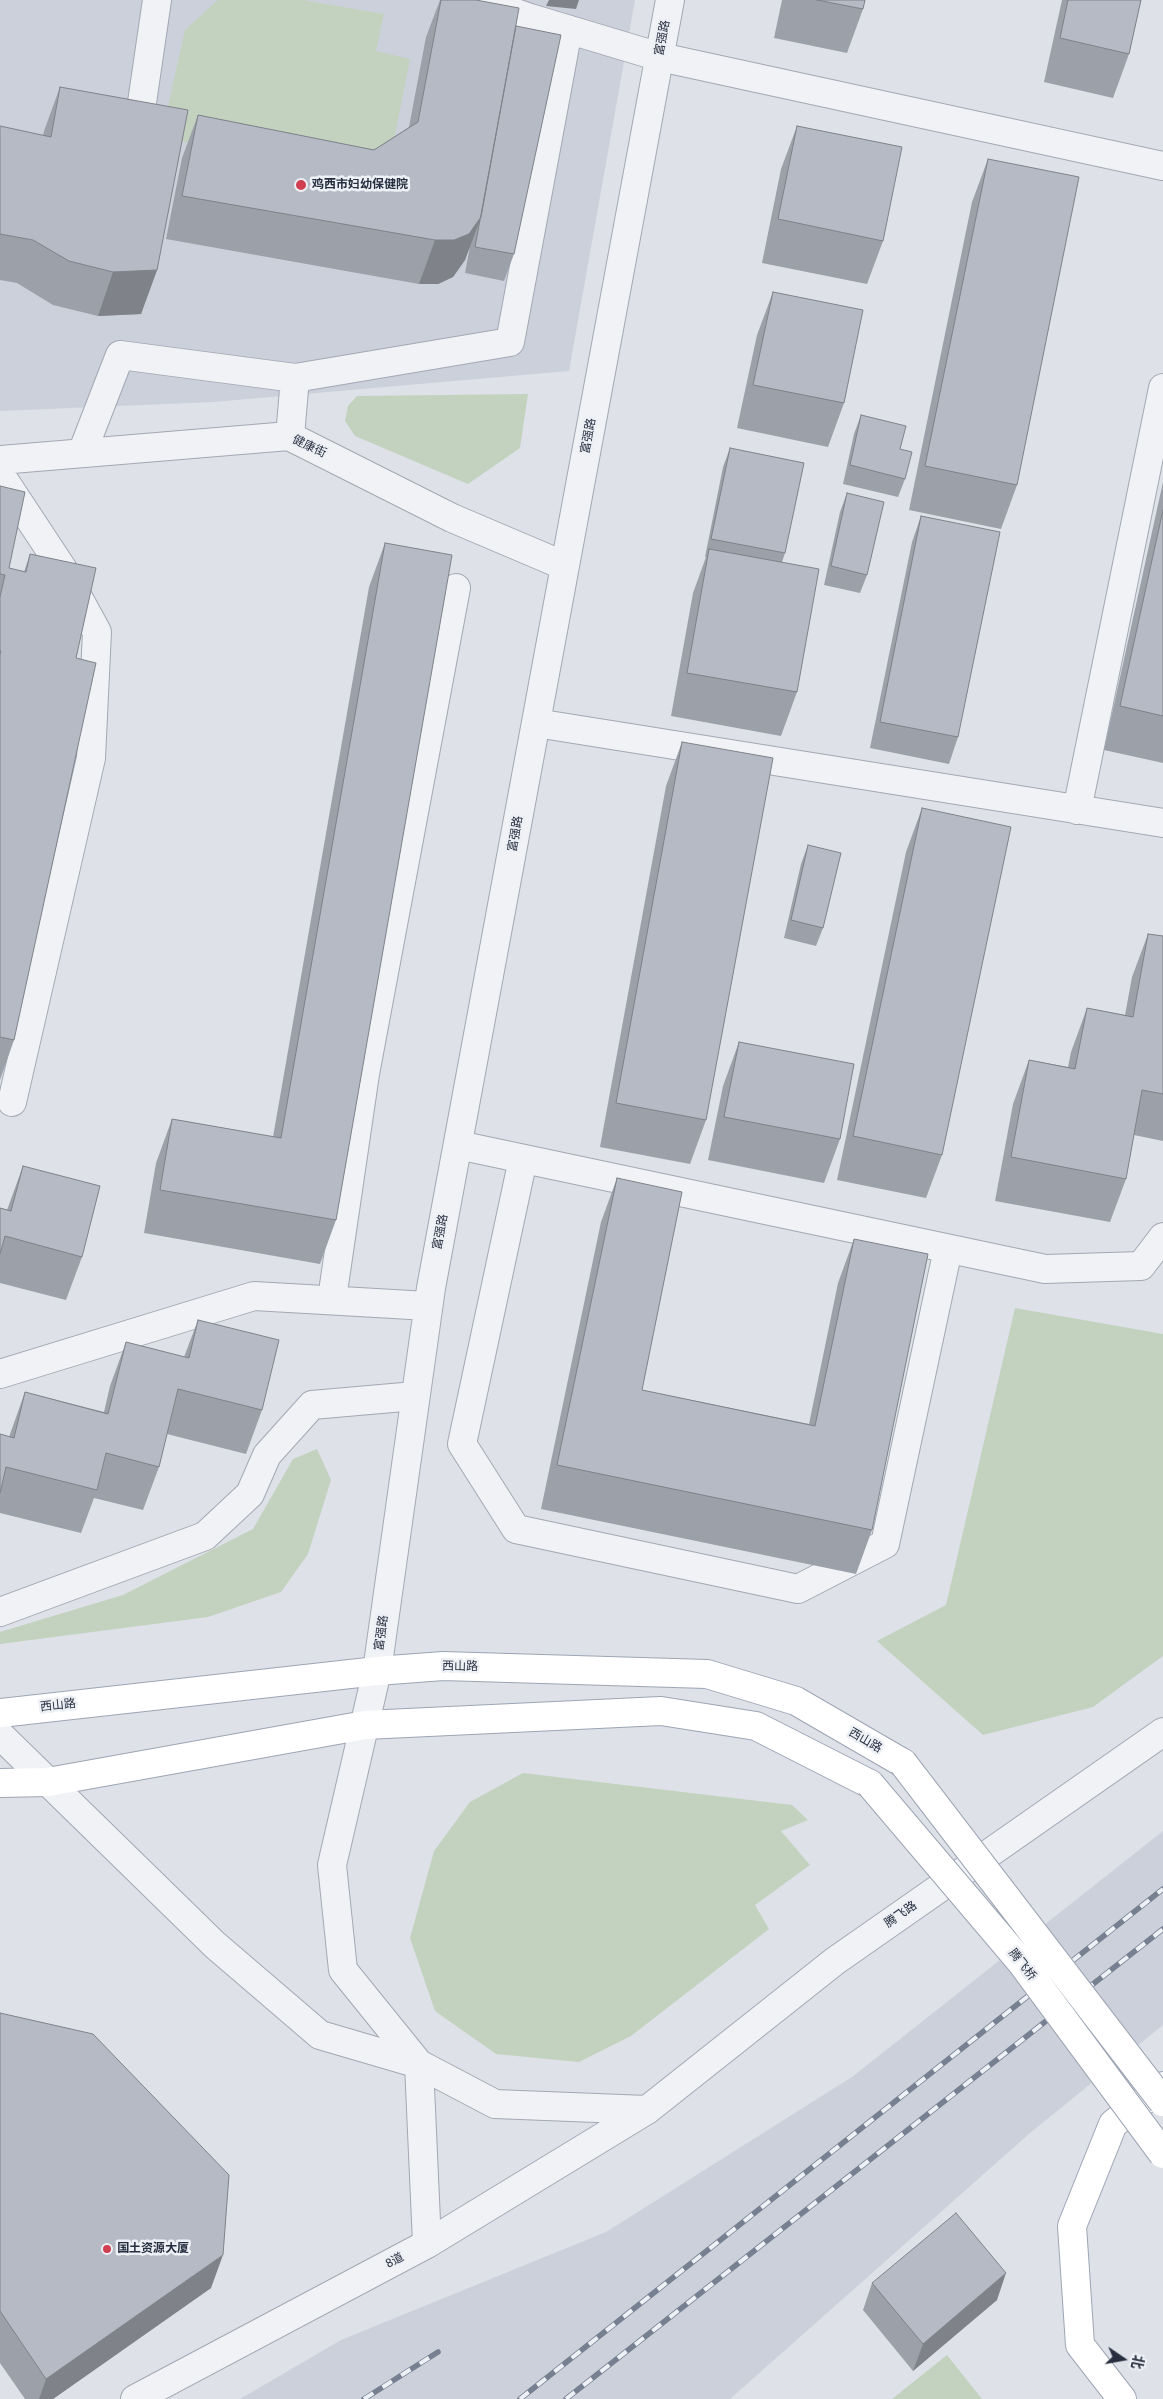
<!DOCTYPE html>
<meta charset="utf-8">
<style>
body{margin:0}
#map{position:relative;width:1163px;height:2399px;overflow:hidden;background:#dee1e8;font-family:Roboto,"Noto Sans SC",sans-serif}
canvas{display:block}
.north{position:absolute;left:1098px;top:2334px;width:50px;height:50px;-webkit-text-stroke:4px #edf0f5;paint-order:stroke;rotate:102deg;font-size:14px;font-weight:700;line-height:20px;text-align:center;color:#272e3f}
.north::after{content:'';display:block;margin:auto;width:18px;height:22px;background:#272e3f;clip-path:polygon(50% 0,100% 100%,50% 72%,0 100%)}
</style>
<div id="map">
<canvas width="1163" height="2399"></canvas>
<div class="north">北</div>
</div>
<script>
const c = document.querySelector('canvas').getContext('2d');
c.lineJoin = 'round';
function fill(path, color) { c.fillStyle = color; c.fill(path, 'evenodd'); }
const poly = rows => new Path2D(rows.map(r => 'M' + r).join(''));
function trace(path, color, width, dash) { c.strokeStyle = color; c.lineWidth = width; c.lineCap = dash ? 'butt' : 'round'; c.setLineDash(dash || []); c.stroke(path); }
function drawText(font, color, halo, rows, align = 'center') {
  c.font = font + ' Roboto,"Noto Sans SC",sans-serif'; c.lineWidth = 5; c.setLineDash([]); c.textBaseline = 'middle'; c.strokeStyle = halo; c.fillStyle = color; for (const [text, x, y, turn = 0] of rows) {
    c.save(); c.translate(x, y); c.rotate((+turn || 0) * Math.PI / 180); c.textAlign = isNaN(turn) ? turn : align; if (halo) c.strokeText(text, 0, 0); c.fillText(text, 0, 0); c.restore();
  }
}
fill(poly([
 [0,0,635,0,569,371,213,402,0,411],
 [1163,1831,1163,2025,1030,2133,730,2399,240,2399,341,2340,606,2232,852,2077]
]), '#ccd0da');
fill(poly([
 [218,0,303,0,384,14,376,51,410,59,393,145,355,171,161,138,185,30],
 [528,394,520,448,468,484,355,436,345,421,348,406,357,396],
 [1015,1308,1163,1334,1163,1656,1093,1707,983,1735,877,1641,946,1605],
 [317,1449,331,1480,308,1554,281,1592,208,1617,0,1644,0,1632,123,1595,253,1529,293,1459],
 [523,1773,792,1805,808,1820,781,1831,810,1865,755,1905,769,1929,631,2036,579,2062,496,2054,435,2011,410,1938,434,1851,470,1802],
 [947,2355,982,2399,892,2399]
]), '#c3d2bf');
const minor = poly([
 [478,0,530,18,660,57,1163,166],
 [139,123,157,0],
 [290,436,295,378],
 [82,453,120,355,295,378,510,342,568,30],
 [0,460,289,436,452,518,565,566],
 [0,474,62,568,97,632,91,758,12,1102],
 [536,723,1163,823],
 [1077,810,1163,388],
 [458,1145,1045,1269,1141,1266,1163,1237],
 [523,1159,462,1444,516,1529,798,1589,885,1544,948,1249],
 [334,1285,365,1074,456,588],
 [0,1374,254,1296,428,1306],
 [0,1612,205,1536,250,1494,267,1455,312,1405,415,1396],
 [0,1735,215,1945,320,2035,419,2064,495,2104,647,2110],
 [427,2244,419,2064,343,1970,332,1865,377,1671,431,1288,670,0],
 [135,2399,427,2244,647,2110,835,1961,1163,1732]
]);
const major = poly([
 [0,1713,377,1671,443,1666,707,1674,796,1701,903,1763],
 [0,1783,48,1782,365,1725,661,1711,756,1726,870,1784],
 [1122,2399,1080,2345,1072,2226,1113,2124,1163,2086]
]);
trace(minor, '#a3a8b2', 30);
trace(major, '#9da5b4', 30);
trace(minor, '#f0f2f6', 28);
trace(major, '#fff', 28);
const rail = poly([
 [364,2399,438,2352],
 [520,2399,1163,1889],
 [566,2399,1163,1929]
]);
trace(rail, '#778091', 5.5);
trace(rail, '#edf0f5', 4, [11]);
const majorBridge = poly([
 [903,1763,1163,2102],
 [870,1784,1021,1962,1163,2154]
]);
trace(majorBridge, '#9da5b4', 30, []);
trace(majorBridge, '#fff', 28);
fill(poly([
 [440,0,476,0,515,29,514,254,504,281,465,273,470,246,465,260,453,277,438,284,419,284,166,239,182,158,198,115,374,150,409,127,426,37],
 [782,0,865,0,863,9,847,53,774,38],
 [1062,0,1141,0,1129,54,1113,98,1044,82],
 [60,87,157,270,141,314,98,316,53,305,17,283,0,280,0,126,43,136,44,131],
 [797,126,883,241,867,284,762,263,781,169],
 [988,159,1017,485,1001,529,909,510,972,202],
 [773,292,844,403,828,447,737,428,757,335],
 [861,415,900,449,905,479,898,497,843,484,854,434],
 [730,448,785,553,782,562,797,692,781,736,671,716,693,593,706,557,705,557,723,467],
 [1163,482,1163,763,1104,750],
 [0,486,9,568,24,572,30,554,76,658,14,1040,0,1080],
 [847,493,867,575,860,593,824,585,840,512],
 [921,516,958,737,949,764,870,748,912,542],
 [385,543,336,1220,320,1264,144,1233,156,1163,172,1119,273,1137,369,587],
 [682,742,706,1120,690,1164,600,1147,666,786],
 [922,808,942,1155,926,1198,837,1180,906,852],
 [808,845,823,928,816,946,784,938,801,864],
 [1148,934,1163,936,1163,1141,1134,1135,1126,1179,1110,1222,995,1201,1013,1104,1029,1060,1068,1067,1071,1052,1087,1008,1125,1015,1132,977],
 [739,1042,840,1139,824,1183,708,1160,723,1086],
 [23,1166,82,1257,66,1300,0,1283,0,1208,7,1210],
 [617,1178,642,1390,809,1424,838,1283,854,1239,872,1530,856,1574,541,1509,601,1222],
 [198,1320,262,1410,246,1454,167,1434,159,1467,143,1510,94,1498,81,1533,0,1513,0,1434,9,1437,25,1392,104,1412,110,1386,126,1342,184,1357],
 [0,2013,211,2288,53,2399,25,2399,0,2363],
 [872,2283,997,2300,913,2371,863,2310]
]), '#9ca0a9');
fill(poly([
 [549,0,579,0,576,9,546,6],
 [481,217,465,260,453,277,438,284,419,284,435,240],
 [157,270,141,314,98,316,113,272],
 [223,2255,211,2288,53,2399,39,2399,46,2379],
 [1006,2273,997,2300,913,2371,923,2344]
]), '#7f8289');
const building = poly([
 [441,0,476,0,519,8,481,217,469,234,454,240,435,240,182,196,198,115,374,150,418,122,441,0],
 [817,0,865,0,863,9,817,0],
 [1068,0,1141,0,1129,54,1060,38,1068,0],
 [516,26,561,35,514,254,475,247,516,26],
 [60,87,188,110,157,270,113,272,69,261,33,240,0,234,0,126,51,137,60,87],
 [797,126,902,147,883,241,778,219,797,126],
 [988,159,1079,177,1017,485,925,466,988,159],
 [773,292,863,310,844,403,753,385,773,292],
 [861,415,906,426,900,449,912,452,905,479,850,465,861,415],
 [730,448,804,463,785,553,711,539,730,448],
 [0,486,25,492,9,568,26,572,30,554,96,568,76,658,96,663,14,1040,0,1037,0,655,1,651,0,651,0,597,5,575,0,574,0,486],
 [847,493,884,502,867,575,831,566,847,493],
 [1163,510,1163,716,1120,706,1163,510],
 [921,516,1000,532,958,737,880,722,921,516],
 [385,543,452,555,336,1220,160,1190,172,1119,281,1138,385,543],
 [709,549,819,569,797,692,687,673,709,549],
 [682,742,773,758,706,1120,616,1103,682,742],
 [922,808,1011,827,942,1155,853,1136,922,808],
 [808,845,841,853,823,928,791,920,808,845],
 [1148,934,1163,936,1163,1094,1142,1090,1126,1179,1011,1157,1029,1060,1075,1069,1087,1008,1133,1017,1148,934],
 [739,1042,854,1064,840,1139,724,1117,739,1042],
 [23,1166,100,1186,82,1257,5,1236,0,1254,0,1208,11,1211,23,1166],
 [617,1178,682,1192,642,1390,815,1426,854,1239,928,1254,872,1530,557,1465,617,1178],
 [198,1320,279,1340,262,1410,178,1389,159,1467,106,1453,97,1490,6,1467,0,1493,0,1434,14,1438,25,1392,108,1414,126,1342,189,1358,198,1320],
 [0,2013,93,2034,229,2175,223,2255,46,2379,0,2311,0,2013],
 [956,2213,1006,2273,923,2344,872,2283,956,2213]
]);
fill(building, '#b5bac4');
trace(building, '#7f8289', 1);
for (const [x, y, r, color] of [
 [301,185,6,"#d03f4f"],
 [107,2249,5,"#d03f4f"]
]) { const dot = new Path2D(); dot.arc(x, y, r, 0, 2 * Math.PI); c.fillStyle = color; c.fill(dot); trace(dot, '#edf0f5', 2); }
drawText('12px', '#272e3f', '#edf0f5', [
 ["富强路",663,38,-79],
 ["富强路",589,436,-79],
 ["健康街",309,447,25],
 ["富强路",516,834,-80],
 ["富强路",441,1232,-79],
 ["富强路",382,1633,-82],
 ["西山路",460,1667,1],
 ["西山路",58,1706,-6],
 ["西山路",865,1741,30],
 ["腾飞路",901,1915,-35],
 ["腾飞桥",1022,1965,52],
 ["8道",395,2261,-28]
]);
drawText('bold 12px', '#272e3f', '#edf0f5', [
 ["鸡西市妇幼保健院",312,185],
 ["国土资源大厦",117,2249]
], 'left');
</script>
